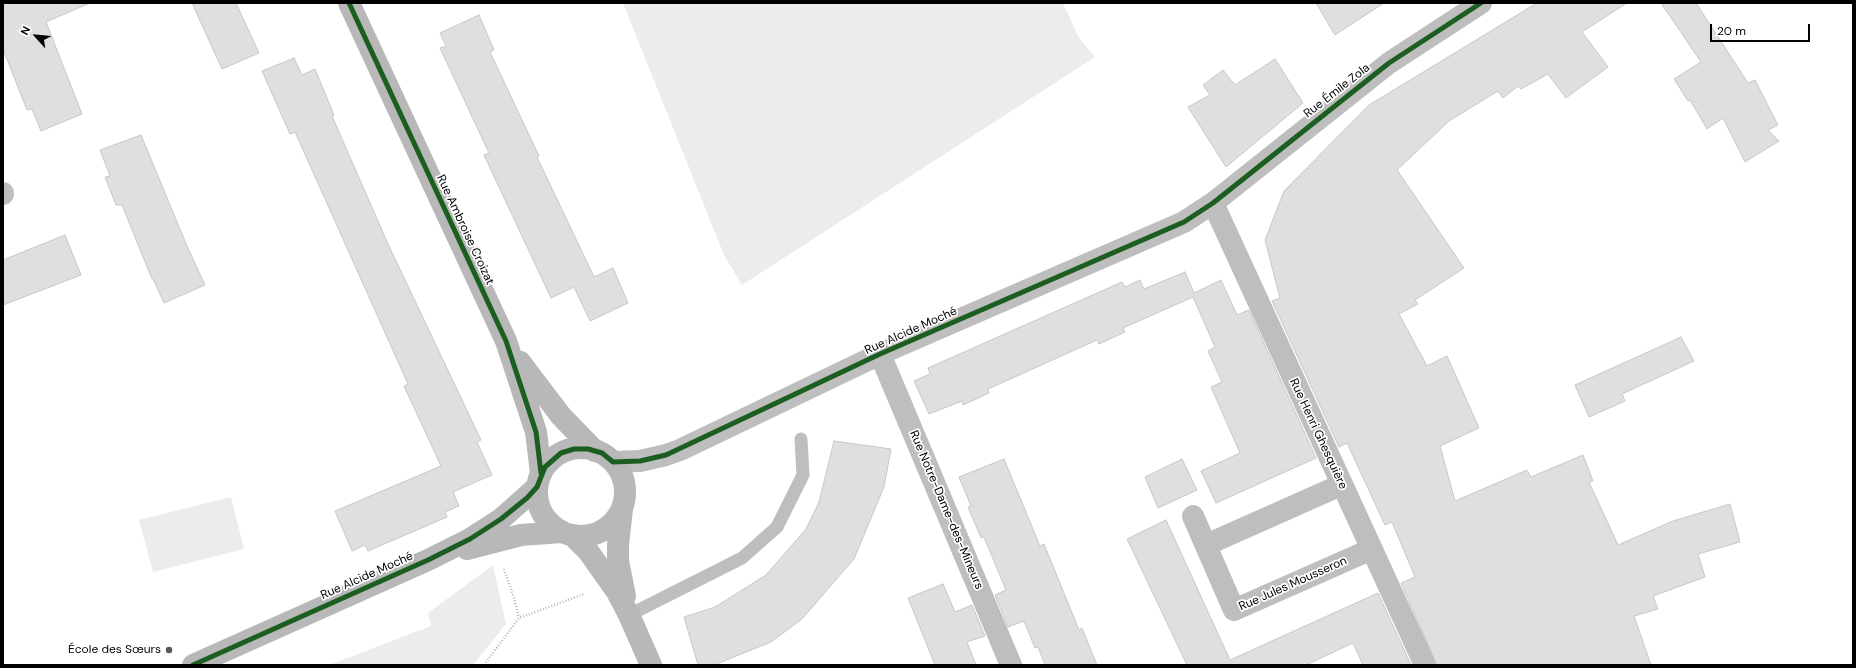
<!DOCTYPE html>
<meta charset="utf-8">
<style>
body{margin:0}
#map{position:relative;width:1856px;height:668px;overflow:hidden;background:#fff;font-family:"DM Sans",sans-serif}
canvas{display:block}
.frame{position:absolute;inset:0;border:4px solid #000;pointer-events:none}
.north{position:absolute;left:16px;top:16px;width:40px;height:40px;-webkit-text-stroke:3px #fff;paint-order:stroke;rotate:297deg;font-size:11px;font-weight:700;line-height:16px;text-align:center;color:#000}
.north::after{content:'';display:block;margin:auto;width:14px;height:18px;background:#000;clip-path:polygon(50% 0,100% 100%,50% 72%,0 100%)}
.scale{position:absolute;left:1710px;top:24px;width:100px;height:18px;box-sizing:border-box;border:2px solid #000;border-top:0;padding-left:5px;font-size:12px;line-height:14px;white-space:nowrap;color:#000;-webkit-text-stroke:3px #fff;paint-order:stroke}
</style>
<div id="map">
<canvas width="1856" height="668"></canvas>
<div class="frame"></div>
<div class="north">N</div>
<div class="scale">20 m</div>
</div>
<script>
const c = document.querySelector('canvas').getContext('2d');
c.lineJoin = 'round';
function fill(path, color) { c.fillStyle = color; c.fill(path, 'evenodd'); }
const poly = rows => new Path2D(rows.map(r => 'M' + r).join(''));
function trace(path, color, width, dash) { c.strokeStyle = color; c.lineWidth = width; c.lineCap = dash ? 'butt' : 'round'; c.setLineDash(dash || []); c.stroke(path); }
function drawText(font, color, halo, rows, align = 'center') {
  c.font = font + ' "DM Sans",sans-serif'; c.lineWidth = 3.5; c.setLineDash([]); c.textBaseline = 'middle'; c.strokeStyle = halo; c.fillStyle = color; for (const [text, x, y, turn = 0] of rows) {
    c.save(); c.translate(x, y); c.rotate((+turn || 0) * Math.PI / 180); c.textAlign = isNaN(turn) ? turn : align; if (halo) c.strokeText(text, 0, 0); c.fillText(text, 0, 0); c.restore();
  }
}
fill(poly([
 [623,3,1063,3,1079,38,1095,57,742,285,724,255],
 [231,497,244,549,153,572,139,520],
 [493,565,506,624,473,665,329,665,431,626,428,613]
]), '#ececec');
const building = poly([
 [3,3,90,3,46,22,82,114,41,131,32,109,27,110,3,49,3,3],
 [192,3,236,3,259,53,222,69,192,3],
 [1316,3,1384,3,1335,35,1316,3],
 [1537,3,1627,3,1582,32,1608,67,1566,98,1548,74,1521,89,1518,86,1503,98,1498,91,1449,121,1397,170,1464,268,1415,300,1418,304,1399,314,1427,366,1447,356,1479,428,1440,446,1455,501,1527,470,1531,477,1583,455,1593,481,1589,482,1618,545,1673,521,1730,504,1740,542,1698,554,1705,577,1653,596,1658,609,1634,616,1651,665,1437,665,1401,583,1415,577,1392,522,1385,525,1347,443,1339,447,1272,301,1280,298,1265,240,1284,191,1369,105,1537,3],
 [1661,3,1696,3,1748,83,1755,80,1778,125,1768,130,1779,141,1745,162,1723,118,1707,129,1690,100,1688,101,1674,79,1701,62,1661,3],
 [479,15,494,50,490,52,539,156,537,157,594,277,613,268,628,303,590,321,574,287,551,298,484,155,489,153,440,48,446,46,440,33,479,15],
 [294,58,302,75,315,69,334,115,332,116,388,244,481,440,477,442,492,475,453,492,459,506,445,512,447,517,368,551,365,545,352,551,335,511,441,466,404,386,408,384,295,132,290,134,262,71,294,58],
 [1275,59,1303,103,1226,167,1188,107,1210,95,1203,85,1223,70,1235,85,1275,59],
 [141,135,187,246,205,285,164,303,153,279,152,279,122,205,116,205,105,177,110,176,100,150,141,135],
 [65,235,81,275,3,305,3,260,65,235],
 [1185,272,1194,293,1221,280,1237,315,1249,310,1316,458,1216,503,1201,471,1240,453,1211,387,1222,382,1208,351,1215,347,1193,297,1123,328,1125,332,1099,344,1097,340,988,389,989,393,963,405,962,401,929,414,914,381,930,374,928,368,1122,282,1125,287,1140,280,1144,289,1185,272],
 [1681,337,1694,361,1622,394,1625,401,1589,417,1575,385,1681,337],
 [834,441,891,449,884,487,854,559,802,619,771,642,714,665,698,665,684,617,715,607,766,575,806,529,819,502,834,441],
 [1004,459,1040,546,1044,544,1079,630,1082,628,1097,665,1045,665,1038,647,1035,648,1024,621,1008,627,995,595,1006,590,984,537,981,538,968,507,971,506,959,477,1004,459],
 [1182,459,1197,490,1158,508,1145,477,1182,459],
 [1166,520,1230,660,1378,593,1411,665,1363,665,1353,643,1306,665,1187,665,1127,539,1166,520],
 [943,584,955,612,972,605,985,636,967,642,976,665,935,665,908,598,943,584]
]);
fill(building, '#dfdfdf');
trace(building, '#c7c7c7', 1);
trace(poly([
 [504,569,514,598,519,618],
 [484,665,519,618,584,594]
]), '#b9b9b9', 2.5, [1, 2]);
trace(poly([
 [629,615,742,558,777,527,803,475,801,439]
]), '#bebebe', 13);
trace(poly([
 [3,193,3,194],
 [1213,203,1425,665],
 [880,354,1011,665],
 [613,462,640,461,666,455,680,450,880,354,1184,222,1213,203,1389,63,1481,3],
 [1193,516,1234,610,1372,549],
 [1206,545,1341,485]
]), '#bebebe', 22);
trace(poly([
 [349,3,506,341,536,432,541,473],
 [520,362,561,416,595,451],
 '537 492a44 44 0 1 1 88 0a44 44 0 1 1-88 0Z',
 [622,509,618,545,618,561,625,596],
 [572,535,588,551,617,592,629,615,651,665],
 [467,549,521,535,562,532],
 [193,665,428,560,470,539,501,519,537,487]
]), '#b8b8b8', 22);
trace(poly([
 [349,3,506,341,536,432,541,473],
 [193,665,428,560,470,539,501,519,527,498,537,487,545,467,561,453,574,449,588,449,602,453,613,462,640,461,666,455,880,354,1184,222,1213,203,1389,63,1481,3]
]), '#1b5e20', 5);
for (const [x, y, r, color] of [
 [169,650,4,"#595959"]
]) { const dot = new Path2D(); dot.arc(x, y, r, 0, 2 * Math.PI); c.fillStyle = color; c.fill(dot); trace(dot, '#fff', 1.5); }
drawText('12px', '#000', '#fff', [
 ["Rue Émile Zola",1337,91,-38],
 ["Rue Ambroise Croizat",465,230,65],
 ["Rue Alcide Moché",911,331,-24],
 ["Rue Henri Ghesquière",1318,434,65],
 ["Rue Notre-Dame-des-Mineurs",946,510,67],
 ["Rue Alcide Moché",367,576,-24],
 ["Rue Jules Mousseron",1293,584,-24]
]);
drawText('12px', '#000', '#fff', [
 ["École des Sœurs",161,650]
], 'right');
</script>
